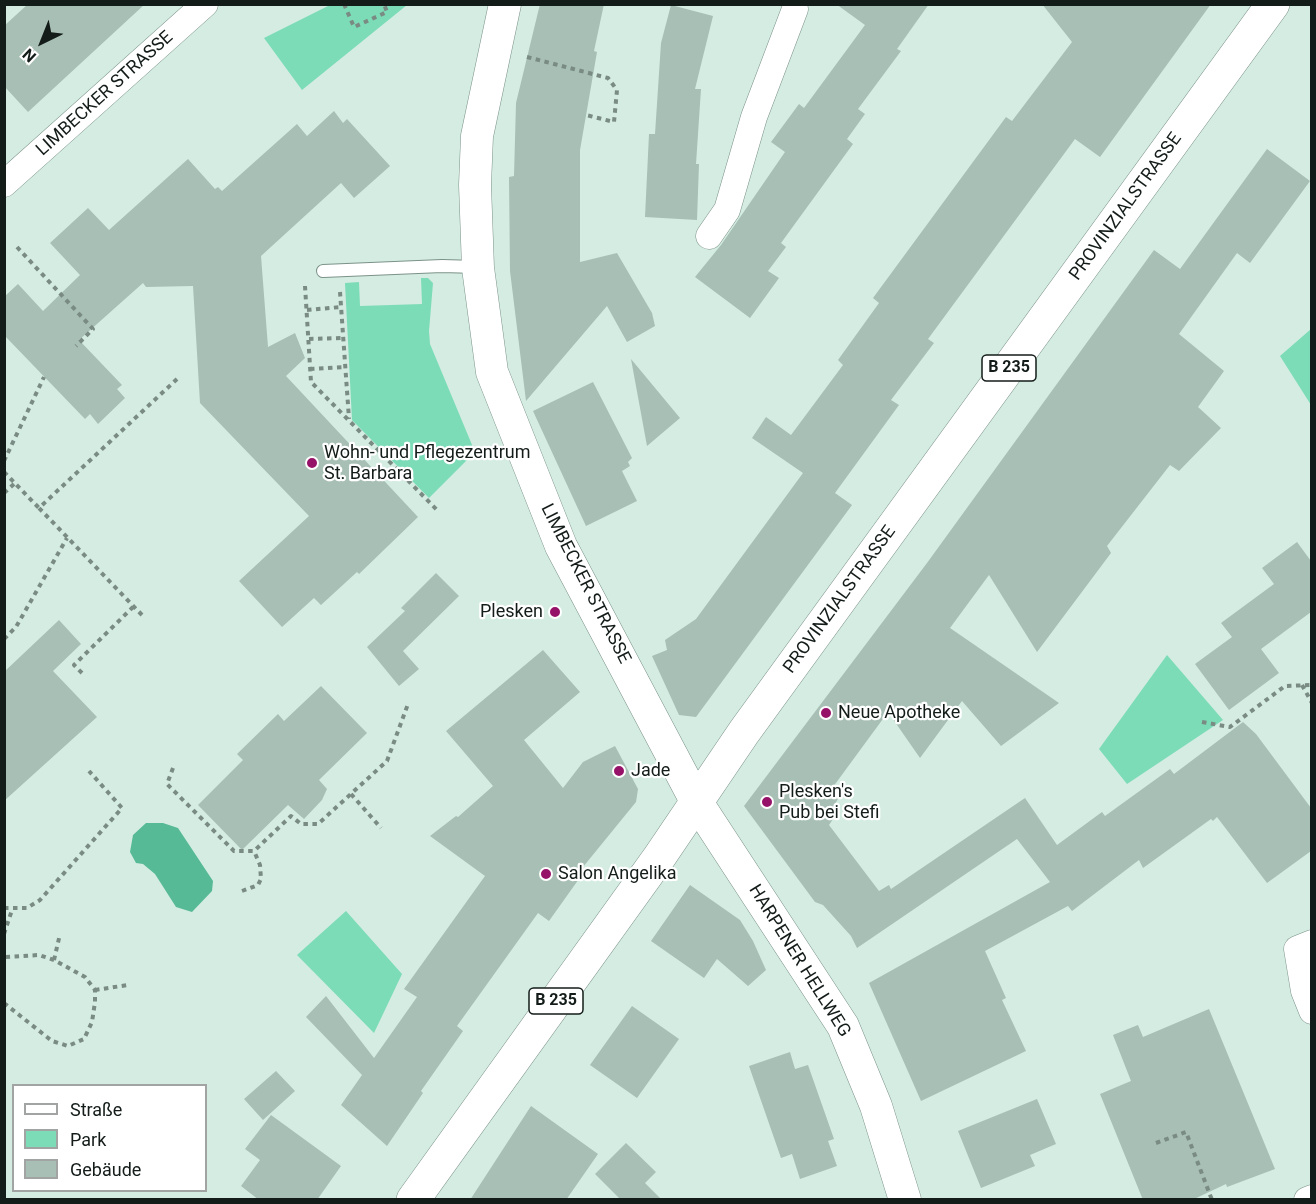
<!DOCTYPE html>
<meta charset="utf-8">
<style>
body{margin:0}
#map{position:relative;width:1316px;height:1204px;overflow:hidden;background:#d4ece2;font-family:Roboto,sans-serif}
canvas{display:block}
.frame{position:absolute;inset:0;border:6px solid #131c18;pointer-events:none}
.legend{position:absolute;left:12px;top:1084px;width:195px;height:108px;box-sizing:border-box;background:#fff;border:2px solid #a1a4a3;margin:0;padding:8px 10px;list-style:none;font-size:18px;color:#131c18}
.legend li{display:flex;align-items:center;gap:12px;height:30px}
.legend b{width:30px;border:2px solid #a1a4a3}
.north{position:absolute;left:12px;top:12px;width:60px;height:60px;-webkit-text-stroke:4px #fff;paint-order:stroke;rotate:223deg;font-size:16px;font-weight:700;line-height:24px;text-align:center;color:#131c18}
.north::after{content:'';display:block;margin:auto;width:21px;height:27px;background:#131c18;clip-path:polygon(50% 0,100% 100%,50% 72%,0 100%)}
</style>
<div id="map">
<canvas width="1316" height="1204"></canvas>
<div class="frame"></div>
<ul class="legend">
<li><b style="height:8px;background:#fff"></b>Straße</li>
<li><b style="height:16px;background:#7cdcb8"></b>Park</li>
<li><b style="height:16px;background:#a7bfb4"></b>Gebäude</li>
</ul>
<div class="north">N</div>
</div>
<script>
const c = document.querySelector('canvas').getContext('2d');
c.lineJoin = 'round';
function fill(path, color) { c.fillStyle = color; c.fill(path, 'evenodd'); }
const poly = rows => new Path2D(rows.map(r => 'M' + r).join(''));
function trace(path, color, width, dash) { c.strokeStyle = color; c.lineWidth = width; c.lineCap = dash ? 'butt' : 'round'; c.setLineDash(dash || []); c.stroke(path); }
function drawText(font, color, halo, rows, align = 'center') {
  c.font = font + ' Roboto,sans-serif'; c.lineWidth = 4.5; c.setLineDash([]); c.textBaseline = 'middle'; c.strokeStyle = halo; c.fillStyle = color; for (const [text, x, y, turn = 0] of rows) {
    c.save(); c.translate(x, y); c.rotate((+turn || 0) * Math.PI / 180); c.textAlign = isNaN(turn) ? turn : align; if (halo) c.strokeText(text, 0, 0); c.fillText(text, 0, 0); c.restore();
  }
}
fill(poly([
 [330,5,407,5,302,90,264,38],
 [421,278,428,278,433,283,429,331,430,344,475,452,429,498,352,420,345,283,359,282,360,306,422,304],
 [1311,329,1311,405,1280,356],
 [1167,655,1223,720,1127,784,1099,749],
 [346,911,402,974,374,1033,297,955]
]), '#7cdcb8');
fill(poly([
 [146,823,163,823,178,828,213,881,212,891,192,912,176,907,155,874,143,864,136,863,130,852,133,835]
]), '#57ba97');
fill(poly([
 [28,4,145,4,28,112,4,86,4,26],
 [540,4,604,4,594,51,597,52,580,150,580,262,617,253,652,313,655,326,627,342,607,306,526,401,510,271,509,177,514,176,516,103],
 [836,4,929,4,897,49,901,51,858,109,865,114,847,139,853,144,781,243,786,247,768,271,779,278,750,318,695,277,721,245,785,152,771,142,799,104,804,108,865,25],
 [1042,4,1211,4,1100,157,1075,139,928,339,934,343,891,400,899,405,835,493,852,505,696,717,679,715,652,656,667,650,665,640,696,619,803,473,752,438,766,417,791,435,843,365,838,360,879,303,873,298,1006,117,1012,121,1072,42],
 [671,5,713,16,695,89,701,89,696,164,699,164,697,220,645,217,649,134,655,134,661,43],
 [334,111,343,123,347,119,390,166,354,198,341,183,261,256,268,347,295,333,305,358,286,376,418,517,359,574,357,572,321,605,314,598,282,627,239,581,309,516,200,403,193,286,146,287,143,283,79,340,122,385,117,389,125,398,98,424,90,414,85,419,4,335,4,297,18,284,43,311,80,275,50,243,88,208,109,230,188,159,215,189,218,187,222,191,297,124,307,136],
 [1267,149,1310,181,1250,263,1237,253,1179,334,1224,371,1198,407,1221,428,1179,471,1170,465,1107,546,1111,553,1037,652,989,575,950,628,1059,703,1001,746,962,701,920,758,888,712,833,787,842,792,832,809,837,813,829,825,879,891,889,885,891,889,1025,798,1057,845,1102,812,1105,816,1170,769,1174,774,1243,722,1256,734,1311,808,1311,851,1267,883,1217,817,1213,821,1211,819,1143,868,1139,860,1072,911,1068,906,985,951,1006,998,1002,1000,1026,1051,921,1101,869,983,1050,882,1017,839,857,948,851,936,823,905,815,902,744,806,927,563,1154,250,1180,269],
 [631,359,680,418,647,446],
 [593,382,632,458,628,462,630,466,622,471,637,501,586,526,533,411],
 [1297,542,1311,561,1311,612,1261,649,1279,673,1229,710,1195,664,1232,637,1221,623,1274,584,1262,568],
 [436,573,459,596,403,651,419,669,399,686,367,647,405,611,401,608],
 [59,620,81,644,53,671,97,717,4,801,4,672],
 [543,650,580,692,524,740,563,788,583,762,615,746,638,789,636,802,583,867,586,869,549,921,538,913,457,1026,463,1031,421,1091,423,1093,387,1146,341,1105,362,1075,306,1017,326,996,374,1058,417,997,404,989,485,876,430,836,456,816,458,817,493,786,446,731],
 [321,686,367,733,319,780,327,789,322,800,304,819,288,805,242,850,198,805,243,760,237,754,278,714,284,721],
 [690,885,740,920,753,941,766,970,748,986,717,959,704,978,651,941],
 [632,1006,679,1039,637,1098,590,1065],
 [1209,1009,1275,1169,1227,1187,1226,1184,1192,1200,1143,1200,1100,1094,1131,1081,1113,1035,1138,1025,1143,1037],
 [790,1052,795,1069,808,1065,834,1139,828,1141,837,1166,800,1179,792,1154,781,1158,749,1066],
 [276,1071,295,1091,263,1120,244,1099],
 [1037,1099,1056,1144,1030,1155,1035,1166,981,1188,958,1131],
 [531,1106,598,1154,566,1200,470,1200],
 [271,1115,341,1166,317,1200,259,1200,241,1186,260,1160,245,1149],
 [626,1143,656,1172,645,1183,662,1200,621,1200,595,1174]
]), '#a7bfb4');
const service = poly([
 [323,271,442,266,477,267]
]);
const minor = poly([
 [4,184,205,4],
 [709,236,727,210,754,117,795,9],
 [1312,943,1297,949,1304,991,1312,1011],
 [1307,1200,1312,1198]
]);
const tertiary = poly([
 [505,4,477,136,475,185,478,268,492,372,561,546,696,801,843,1026,876,1106,905,1200]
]);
const primary = poly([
 [413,1200,658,859,744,732,1273,4]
]);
trace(service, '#7b9288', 14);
trace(minor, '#7b9288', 27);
trace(tertiary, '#7b9288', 33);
trace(primary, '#7b9288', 34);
trace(poly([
 [344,4,354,27,387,12,384,4],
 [527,57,608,78,617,90,614,122,586,115],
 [17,247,93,329,76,346],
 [305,286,311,382,439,512],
 [340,292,349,419],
 [307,310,341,307],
 [309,339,343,338],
 [310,369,345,367],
 [4,461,44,377],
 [4,472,39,508],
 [4,493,15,483],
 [142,615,39,508,177,379],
 [4,639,16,627,67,538],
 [82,673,74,665,133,607],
 [1302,685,1312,703],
 [1202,722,1230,727,1285,686,1312,685],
 [173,768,167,784,234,851,254,851,291,816,301,824,318,824,387,761,408,704],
 [351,794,381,828],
 [242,891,258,885,261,879,260,865,254,851],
 [4,908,27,908,40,900,122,808,89,771],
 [4,934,12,910],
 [54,960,60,934],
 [95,990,128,985],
 [4,1003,52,1041,68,1046,84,1039,92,1022,95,1002,95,990,85,977,54,960,39,955,6,957],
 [1156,1143,1186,1132,1212,1200]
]), '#7a8b84', 4, [4.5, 4.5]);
trace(service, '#fff', 12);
trace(minor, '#fff', 26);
trace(tertiary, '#fff', 32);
trace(primary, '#fff', 33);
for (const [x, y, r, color] of [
 [312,463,6,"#961168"],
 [555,612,6,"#961168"],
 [826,713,6,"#961168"],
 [619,771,6,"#961168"],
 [767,802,6,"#961168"],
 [546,874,6,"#961168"]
]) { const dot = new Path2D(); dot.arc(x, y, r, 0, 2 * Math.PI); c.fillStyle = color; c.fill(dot); trace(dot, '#fff', 2); }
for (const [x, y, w] of [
 [1009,368,54],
 [556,1001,54]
]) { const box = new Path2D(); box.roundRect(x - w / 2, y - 13, w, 26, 4.5); c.fillStyle = '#fff'; c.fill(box); trace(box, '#131c18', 1.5); }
drawText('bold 16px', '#131c18', null, [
 ["B 235",1009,368],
 ["B 235",556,1001]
]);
drawText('18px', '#131c18', '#fff', [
 ["LIMBECKER STRASSE",105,94,-42],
 ["PROVINZIALSTRASSE",1126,207,-54],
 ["LIMBECKER STRASSE",585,584,63],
 ["PROVINZIALSTRASSE",840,600,-54],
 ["HARPENER HELLWEG",799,961,58]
]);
drawText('18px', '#131c18', '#fff', [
 ["Wohn- und Pflegezentrum",324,453],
 ["St. Barbara",324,474],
 ["Plesken",543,612,"right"],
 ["Neue Apotheke",838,713],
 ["Jade",631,771],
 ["Plesken's",779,792],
 ["Pub bei Stefi",779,813],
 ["Salon Angelika",558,874]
], 'left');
</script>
